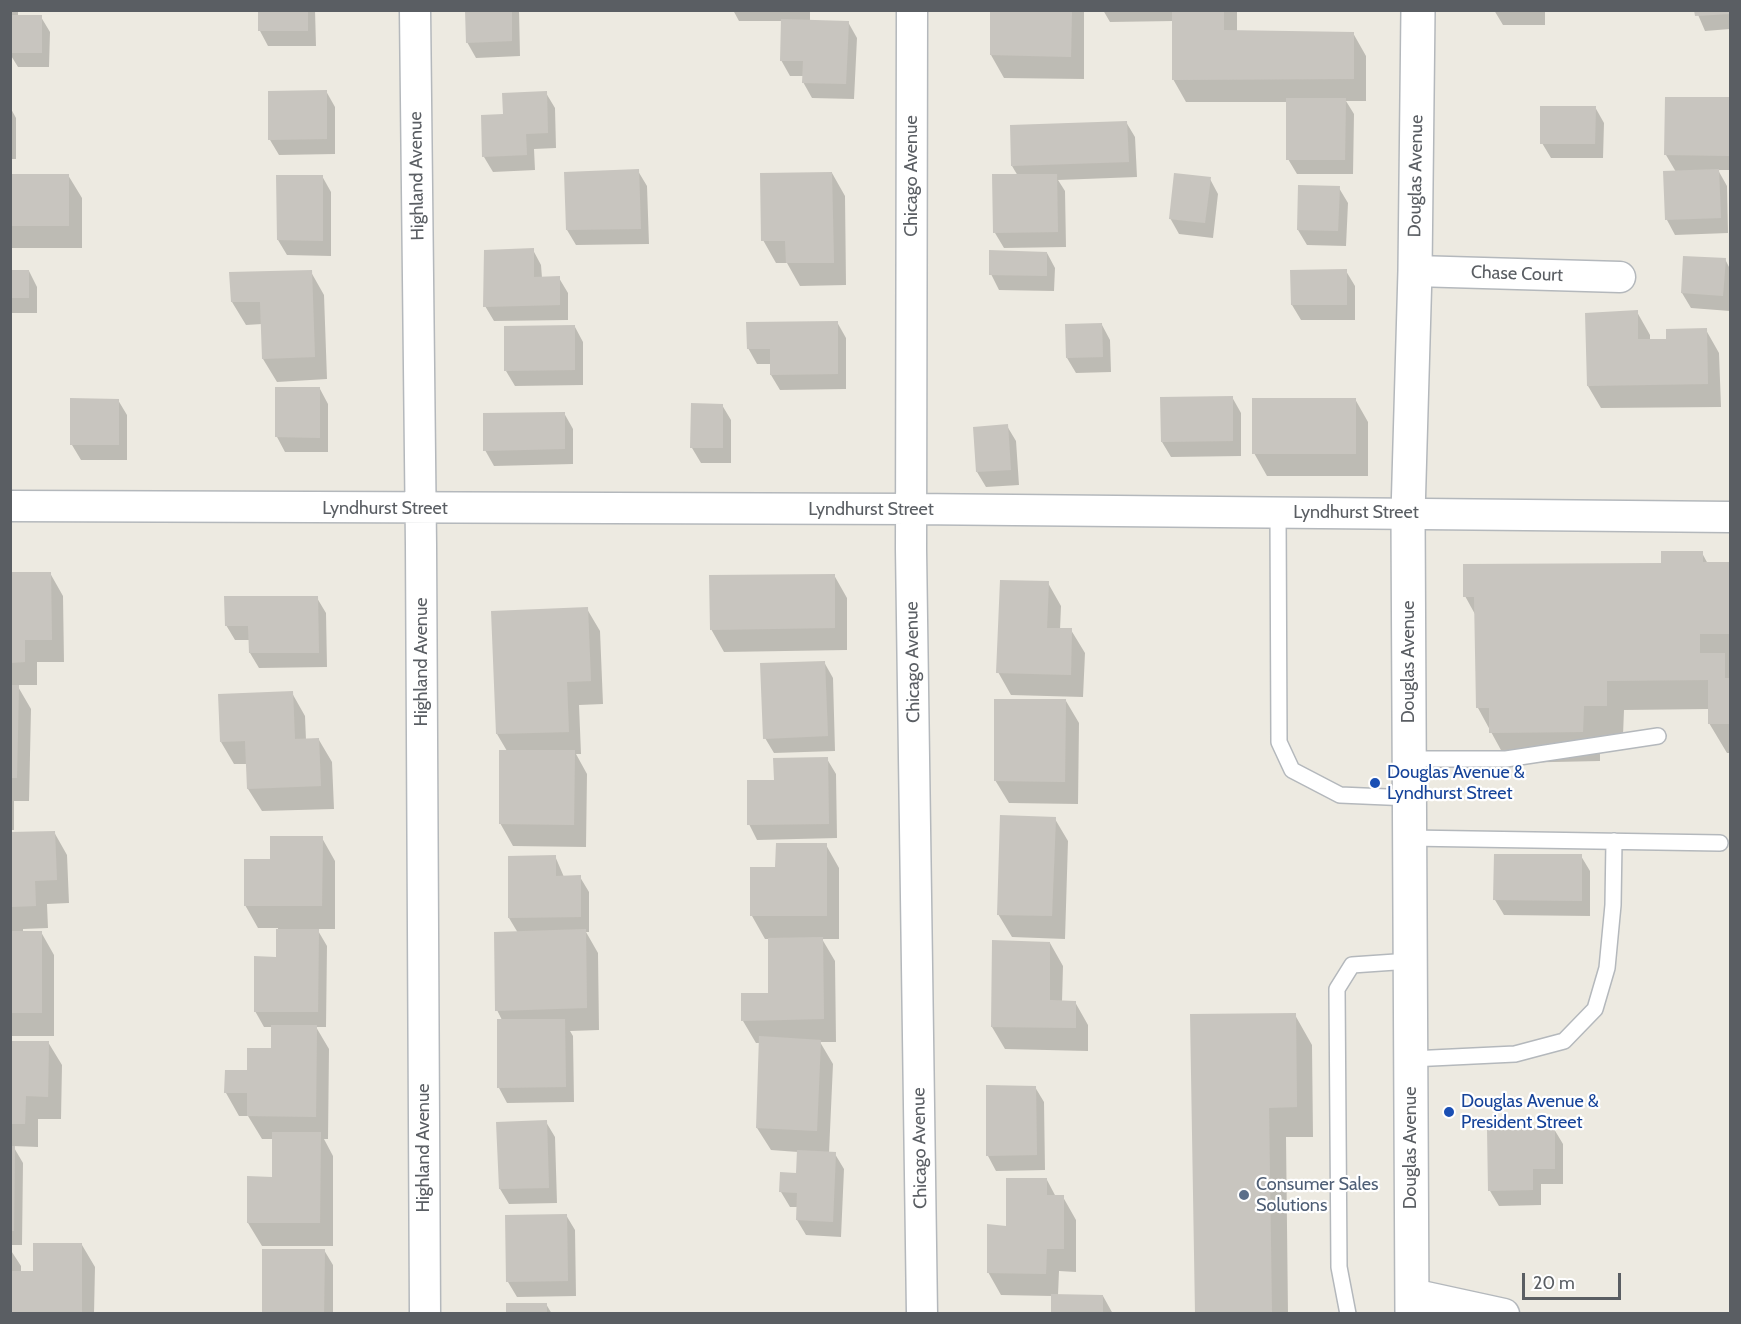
<!DOCTYPE html>
<style>
body{margin:0}
#map{position:relative;width:1741px;height:1324px;overflow:hidden;background:#edeae1;font-family:Cabin,sans-serif}
canvas{display:block}
.frame{position:absolute;inset:0;border:12px solid #5a5e63;pointer-events:none}
.scale{position:absolute;left:1522px;top:1273px;width:99px;height:27px;box-sizing:border-box;border:3px solid #5a5e63;border-top:0;padding-left:8px;font-size:18px;line-height:21px;white-space:nowrap;color:#5a5e63;-webkit-text-stroke:4px #fff;paint-order:stroke}
</style>
<div id="map">
<canvas width="1741" height="1324"></canvas>
<div class="frame"></div>
<div class="scale">20 m</div>
</div>
<script>
const c = document.querySelector('canvas').getContext('2d');
c.lineJoin = 'round';
function fill(path, color) { c.fillStyle = color; c.fill(path, 'evenodd'); }
const poly = rows => new Path2D(rows.map(r => 'M' + r).join(''));
function trace(path, color, width, dash) { c.strokeStyle = color; c.lineWidth = width; c.lineCap = dash ? 'butt' : 'round'; c.setLineDash(dash || []); c.stroke(path); }
function drawText(font, color, halo, rows, align = 'center') {
  c.font = font + ' Cabin,sans-serif'; c.lineWidth = 4.5; c.setLineDash([]); c.textBaseline = 'middle'; c.strokeStyle = halo; c.fillStyle = color; for (const [text, x, y, turn = 0] of rows) {
    c.save(); c.translate(x, y); c.rotate((+turn || 0) * Math.PI / 180); c.textAlign = isNaN(turn) ? turn : align; if (halo) c.strokeText(text, 0, 0); c.fillText(text, 0, 0); c.restore();
  }
}
fill(poly([
 [10,10,18,10,18,16,41,17,50,32,49,67,18,67,10,54],
 [259,10,315,10,316,46,268,46,260,31],
 [467,10,519,10,520,56,476,58,467,42],
 [733,10,810,10,810,21,848,22,857,38,854,99,812,98,803,82,804,76,790,76,781,60,783,21,739,21],
 [991,10,1084,10,1084,79,1004,78,991,55],
 [1103,10,1250,10,1237,11,1237,32,1353,33,1366,56,1366,101,1346,101,1354,114,1353,174,1297,174,1288,159,1288,102,1186,102,1173,79,1174,21,1110,22],
 [1494,10,1545,10,1545,25,1503,25],
 [1696,10,1730,10,1730,29,1705,31],
 [326,91,335,107,335,154,279,155,270,140,269,93],
 [546,93,555,108,556,148,534,149,535,170,493,172,484,157,482,117,504,116],
 [1730,99,1730,170,1718,170,1727,186,1728,233,1675,235,1667,220,1665,173,1676,172,1666,155],
 [10,107,16,118,16,159,10,159],
 [1595,107,1604,123,1603,158,1551,158,1542,143],
 [1126,122,1135,137,1137,177,1058,180,1065,191,1066,247,1004,248,995,233,1018,176,1012,166],
 [638,171,647,186,649,244,576,245,567,230],
 [832,173,845,196,846,285,800,286,787,263,776,263,763,240],
 [10,175,68,175,82,198,82,248,10,248],
 [322,176,331,192,331,256,287,255,278,240],
 [1210,179,1218,194,1213,238,1179,234,1170,218],
 [1339,188,1348,203,1346,246,1307,245,1298,230],
 [533,250,541,265,542,278,559,278,568,293,568,320,494,321,485,306],
 [1047,253,1055,268,1054,291,999,290,991,274],
 [1725,259,1730,269,1730,311,1691,308,1682,293],
 [29,271,37,287,37,313,10,313,10,272],
 [1292,271,1346,271,1355,286,1355,320,1301,320,1292,305],
 [311,272,324,295,327,379,277,382,263,359,262,324,246,325,232,302],
 [1637,312,1650,335,1650,341,1668,340,1706,330,1719,353,1721,407,1601,408,1588,386],
 [837,322,846,338,846,389,780,390,771,375,771,364,757,364,748,348],
 [1102,325,1110,340,1111,372,1076,373,1067,358],
 [575,327,583,342,583,385,515,386,506,371],
 [320,389,328,404,328,452,285,452,277,437],
 [1232,397,1241,413,1241,456,1171,457,1162,442],
 [1355,399,1368,422,1368,476,1267,476,1254,453],
 [118,400,127,415,127,460,81,460,72,445],
 [722,405,731,420,731,463,701,463,692,448],
 [564,413,573,429,573,464,494,466,485,450],
 [1007,426,1016,441,1019,485,986,487,977,472],
 [1702,553,1708,564,1730,564,1730,753,1727,753,1709,723,1709,709,1624,710,1623,736,1600,736,1600,761,1508,763,1478,708,1476,616,1465,596,1663,565],
 [50,573,63,596,64,662,37,662,37,685,17,685,31,709,29,801,14,801,14,830,10,830,10,574],
 [834,575,847,598,847,650,724,652,711,629],
 [1048,583,1061,606,1060,630,1071,630,1085,653,1083,697,1011,695,998,672],
 [317,598,326,613,327,667,259,668,250,653,250,640,235,640,226,625],
 [587,609,600,631,603,704,579,705,581,754,576,754,587,774,586,847,513,846,500,823,507,751,497,734],
 [824,662,833,678,835,751,774,753,765,738],
 [292,693,305,716,306,740,319,740,332,762,334,809,262,811,248,789,247,764,234,764,221,742],
 [1066,701,1079,723,1078,804,1009,803,995,780],
 [827,759,836,774,837,838,757,840,749,824,776,782],
 [1055,819,1068,841,1065,939,1012,937,998,914],
 [54,832,67,855,69,903,47,904,48,928,23,929,23,932,41,932,54,955,54,1036,10,1036,10,834],
 [322,838,335,861,335,929,317,929,327,946,326,1027,316,1027,329,1049,328,1139,324,1139,333,1156,333,1246,262,1246,248,1223,273,1179,274,1139,262,1139,248,1116,239,1116,226,1093,226,1072,249,1072,272,1049,272,1027,264,1027,255,1011,278,958,278,928,258,928,245,905,272,861],
 [826,845,839,868,839,939,822,939,835,961,836,1042,820,1042,833,1064,829,1153,835,1154,844,1169,841,1237,806,1235,797,1220,798,1207,790,1207,781,1192,797,1174,798,1152,771,1150,757,1128,761,1043,756,1043,743,1021,769,995,769,939,765,939,752,916,777,869],
 [555,856,564,877,580,877,589,892,589,932,586,932,598,953,599,1030,570,1031,573,1036,574,1102,507,1103,499,1088,498,1020,502,1020,497,1010,518,933,509,918],
 [1581,856,1590,871,1590,916,1504,915,1495,900],
 [1050,943,1063,966,1062,1002,1075,1002,1088,1025,1088,1051,1005,1049,992,1027],
 [1295,1015,1312,1045,1313,1137,1286,1137,1288,1314,1197,1314],
 [10,1042,48,1042,62,1065,61,1119,38,1119,38,1147,13,1146,23,1163,22,1245,10,1245],
 [1035,1087,1044,1102,1045,1170,996,1171,988,1156],
 [546,1122,555,1137,557,1203,509,1204,500,1189],
 [1554,1129,1563,1144,1563,1184,1541,1184,1541,1205,1499,1206,1490,1191],
 [1047,1180,1056,1197,1063,1197,1076,1220,1076,1272,1059,1271,1058,1295,1103,1296,1113,1314,1052,1314,1052,1296,1001,1295,988,1272,1007,1227],
 [566,1215,575,1230,576,1296,517,1297,508,1282],
 [82,1245,95,1267,94,1314,10,1314,10,1249,21,1266,21,1273,34,1273],
 [324,1250,333,1265,333,1314,263,1314],
 [546,1304,552,1314,508,1314]
]), '#0003');
fill(poly([
 [258,10,308,10,308,31,258,31],
 [465,10,512,10,512,41,466,43],
 [990,10,1072,10,1071,57,990,55],
 [1172,10,1224,10,1224,30,1354,32,1354,79,1172,80],
 [1694,10,1730,10,1730,14,1695,16],
 [10,15,42,15,42,53,10,53],
 [781,19,849,21,846,84,802,83,803,61,780,61],
 [327,90,327,139,268,140,268,91],
 [547,91,548,133,526,134,527,155,482,157,481,115,503,114,502,93],
 [1665,97,1730,97,1730,156,1664,155],
 [1286,98,1346,98,1345,160,1286,160],
 [1540,106,1596,106,1595,144,1540,144],
 [1127,121,1129,162,1011,166,1010,125],
 [639,169,641,229,566,230,564,172],
 [1719,169,1721,218,1665,220,1663,171],
 [832,172,834,263,786,263,785,241,761,241,760,173],
 [1174,173,1211,177,1205,223,1169,219],
 [10,174,69,174,69,226,10,226],
 [992,174,1057,174,1058,232,993,233],
 [276,175,323,175,323,241,277,240],
 [1298,185,1340,186,1338,231,1297,230],
 [534,248,534,277,560,276,560,305,483,307,484,250],
 [989,250,1047,252,1047,276,989,275],
 [1683,256,1726,258,1723,296,1681,293],
 [1347,269,1347,305,1291,305,1290,270],
 [10,270,29,270,29,298,10,298],
 [312,270,315,357,262,359,260,302,231,302,229,272],
 [1638,310,1638,339,1666,339,1666,329,1707,328,1708,384,1587,386,1585,313],
 [838,321,838,374,770,375,770,349,747,349,746,322],
 [1102,323,1103,357,1066,358,1065,324],
 [575,325,575,370,504,371,504,326],
 [275,387,320,387,320,438,275,437],
 [1233,396,1233,441,1161,442,1160,397],
 [70,398,119,399,119,445,70,445],
 [1252,398,1356,398,1356,454,1252,454],
 [691,403,723,404,723,448,690,448],
 [565,412,565,449,483,451,483,413],
 [1008,424,1011,470,976,472,973,427],
 [1661,551,1703,551,1703,562,1730,562,1730,634,1700,634,1700,653,1725,653,1725,678,1730,678,1730,724,1708,724,1708,680,1607,681,1607,706,1584,706,1583,732,1489,733,1489,708,1476,708,1474,597,1463,597,1463,564,1661,563],
 [10,572,51,572,52,640,25,640,25,662,10,663],
 [835,574,835,628,710,630,709,575],
 [1000,580,1049,581,1047,628,1072,628,1071,675,996,673],
 [224,596,318,596,319,653,249,653,248,626,225,626],
 [588,607,591,681,567,682,569,732,496,734,491,611],
 [825,661,828,736,763,739,760,663],
 [10,685,19,685,17,778,10,778],
 [293,691,295,739,319,738,321,786,247,789,245,741,220,742,218,694],
 [994,699,1066,699,1065,782,994,781],
 [499,750,575,750,574,825,499,824],
 [828,757,829,824,747,825,747,780,774,780,773,758],
 [1000,815,1056,817,1052,916,997,915],
 [55,831,57,880,35,881,36,906,10,907,10,832],
 [270,836,323,836,322,906,244,906,244,859,270,859],
 [776,843,827,843,827,916,750,916,750,867,775,867],
 [1494,854,1582,854,1582,901,1493,900],
 [556,855,556,876,581,875,581,917,508,918,508,856],
 [276,929,319,929,318,1012,254,1012,254,956,276,957],
 [586,929,587,1008,495,1011,494,932],
 [10,931,42,931,42,1013,10,1013],
 [823,937,824,1019,741,1021,741,993,768,993,768,938],
 [992,940,1050,942,1050,1000,1076,1001,1076,1028,991,1027],
 [1296,1013,1297,1107,1269,1108,1272,1314,1195,1314,1190,1014],
 [497,1019,565,1019,566,1087,497,1088],
 [271,1025,317,1025,316,1117,247,1116,247,1093,224,1093,225,1070,247,1070,247,1048,271,1048],
 [759,1036,821,1040,817,1131,756,1128],
 [10,1041,49,1041,48,1097,26,1096,25,1124,10,1124],
 [986,1085,1036,1086,1037,1155,986,1156],
 [547,1120,549,1188,499,1189,496,1122],
 [1555,1127,1555,1169,1533,1169,1533,1190,1488,1191,1487,1129],
 [272,1132,321,1132,320,1223,247,1223,247,1176,272,1177],
 [10,1146,15,1146,14,1231,10,1231],
 [797,1150,836,1152,833,1222,796,1220,797,1193,779,1192,780,1172,796,1173],
 [1006,1178,1047,1178,1047,1195,1064,1195,1064,1249,1047,1249,1046,1274,987,1273,987,1224,1006,1226],
 [567,1214,568,1281,506,1282,505,1215],
 [33,1243,82,1243,82,1314,10,1314,10,1271,33,1271],
 [262,1249,325,1249,324,1314,262,1314],
 [1051,1294,1103,1295,1103,1314,1051,1314],
 [506,1303,547,1303,547,1314,506,1314]
]), '#c8c5bf');
const service = poly([
 [1278,513,1279,742,1292,770,1340,795,1410,798],
 [1410,759,1506,759,1658,736],
 [1409,838,1720,843],
 [1411,1059,1515,1054,1564,1041,1595,1009,1607,968,1613,905,1614,841],
 [1348,1314,1339,1267,1337,989,1352,965,1410,961]
]);
const minor = poly([
 [415,10,421,545,425,1314],
 [912,10,911,549,922,1314],
 [1415,271,1620,277],
 [10,506,912,509,1730,517],
 [1412,1294,1504,1314]
]);
const tertiary = poly([
 [1412,1314,1408,514,1415,271,1418,10]
]);
trace(service, '#b4b8bc', 18);
trace(minor, '#b4b8bc', 33);
trace(tertiary, '#b4b8bc', 36);
trace(service, '#fff', 15);
trace(minor, '#fff', 30);
trace(tertiary, '#fff', 33);
for (const [x, y, r, color] of [
 [1375,783,6,"#1a4fb4"],
 [1449,1112,6,"#1a4fb4"],
 [1244,1195,6,"#5c6f8a"]
]) { const dot = new Path2D(); dot.arc(x, y, r, 0, 2 * Math.PI); c.fillStyle = color; c.fill(dot); trace(dot, '#fff', 2); }
drawText('18px', '#5a5e63', '#fff', [
 ["Highland Avenue",417,176,-91],
 ["Chicago Avenue",912,176,-90],
 ["Douglas Avenue",1416,176,-89],
 ["Chase Court",1517,274,2],
 ["Lyndhurst Street",385,509],
 ["Lyndhurst Street",871,510],
 ["Lyndhurst Street",1356,513],
 ["Highland Avenue",422,662,-90],
 ["Chicago Avenue",913,662,-91],
 ["Douglas Avenue",1409,662,-90],
 ["Highland Avenue",424,1148,-90],
 ["Chicago Avenue",920,1148,-91],
 ["Douglas Avenue",1411,1148,-90]
]);
drawText('18px', '#164399', '#fff', [
 ["Douglas Avenue &",1387,773],
 ["Lyndhurst Street",1387,794],
 ["Douglas Avenue &",1461,1102],
 ["President Street",1461,1123]
], 'left');
drawText('18px', '#4e5e75', '#fff', [
 ["Consumer Sales",1256,1185],
 ["Solutions",1256,1206]
], 'left');
</script>
